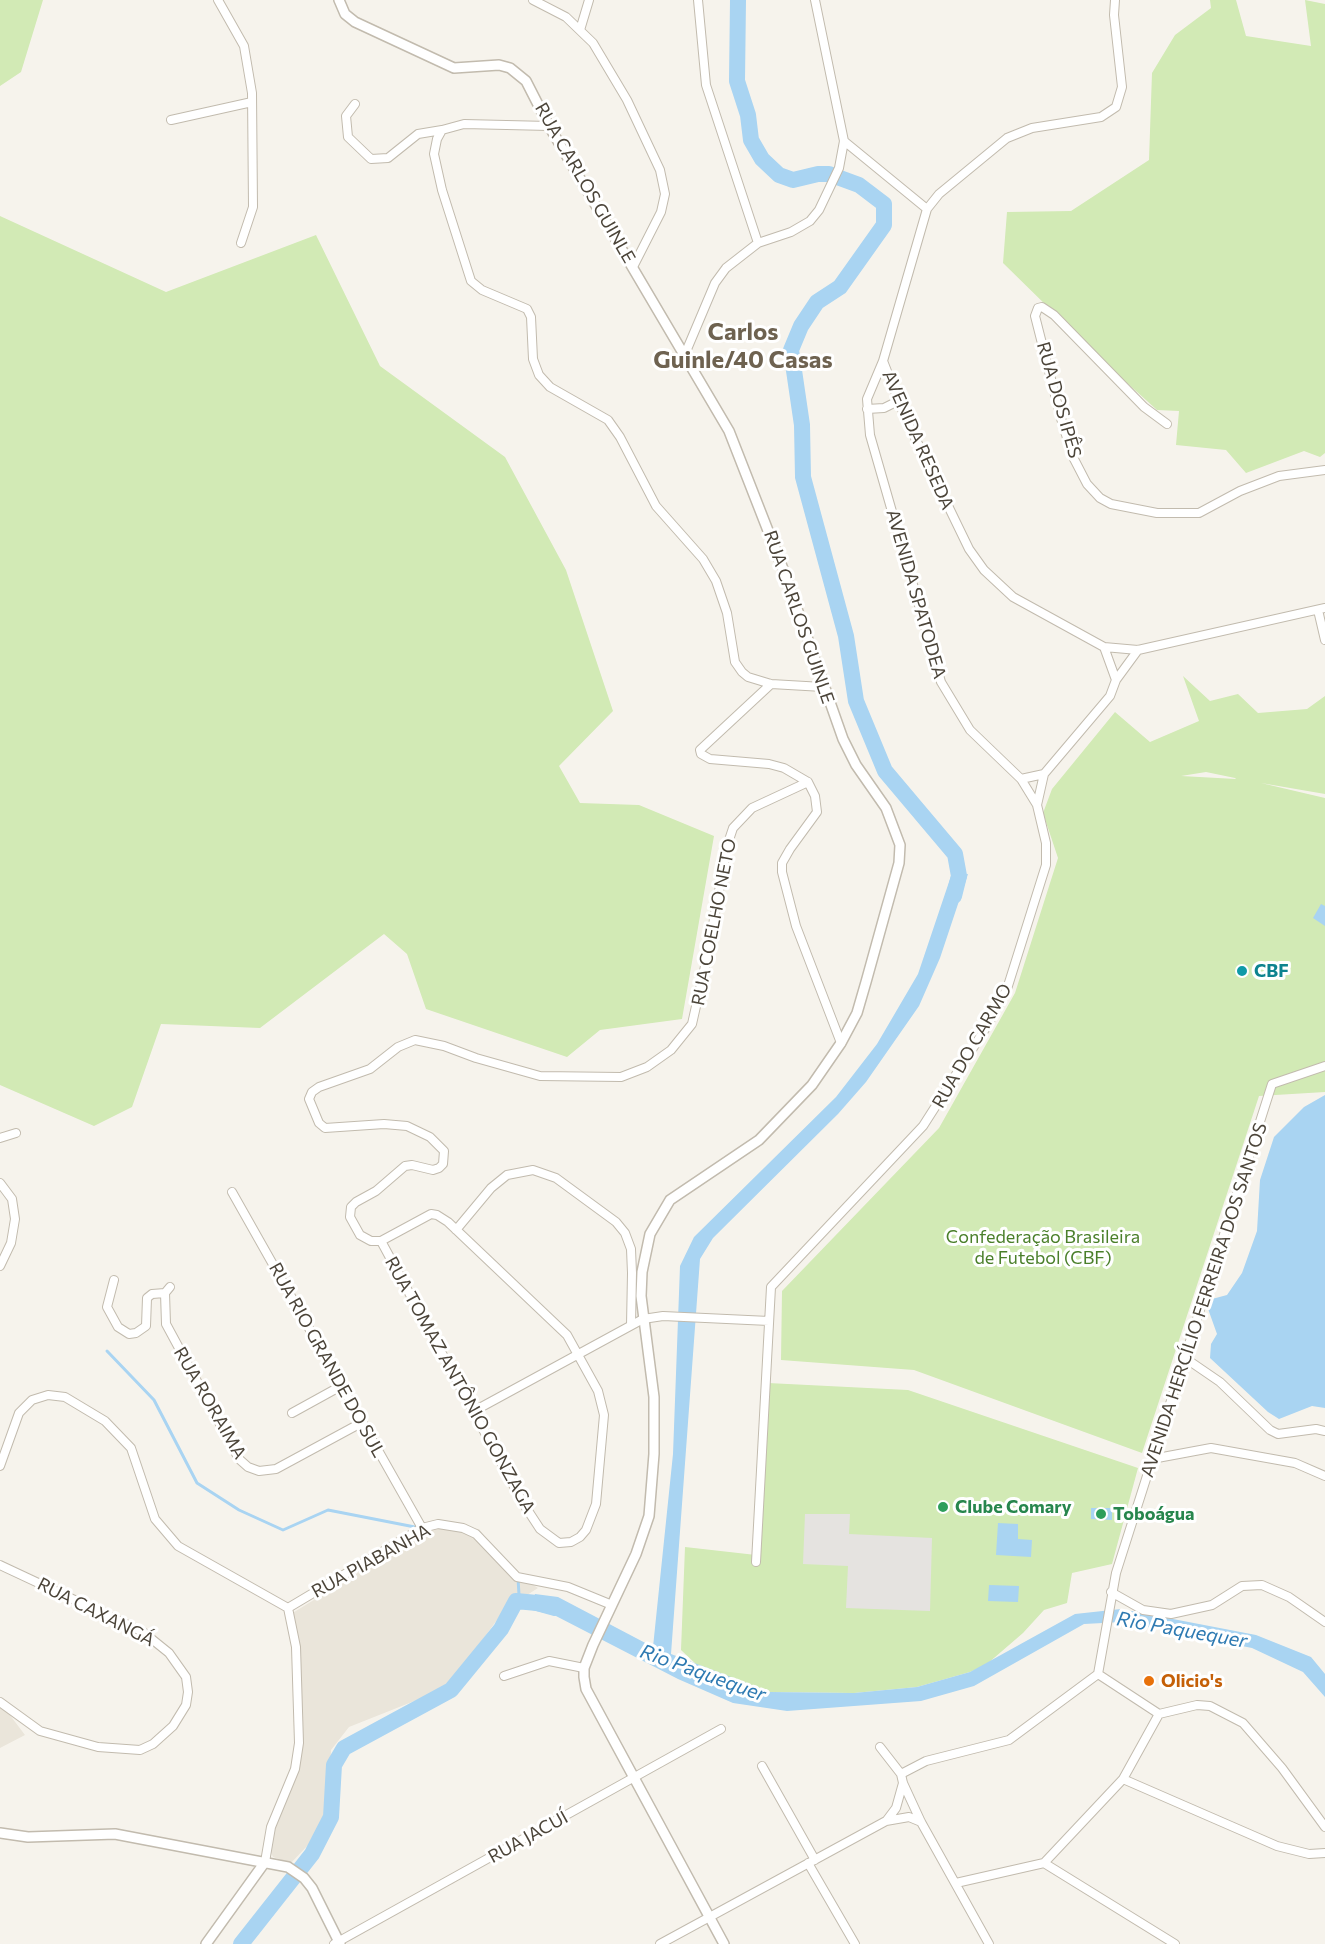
<!DOCTYPE html>
<meta charset="utf-8">
<style>
body{margin:0}
canvas{display:block;background:#f6f3ec}
</style>
<canvas width="1325" height="1944"></canvas>
<script>
const c = document.querySelector('canvas').getContext('2d');
c.lineJoin = 'round';
function fill(path, color) { c.fillStyle = color; c.fill(path, 'evenodd'); }
const poly = rows => new Path2D(rows.map(r => 'M' + r).join(''));
function trace(path, color, width, dash) { c.strokeStyle = color; c.lineWidth = width; c.lineCap = dash ? 'butt' : 'round'; c.setLineDash(dash || []); c.stroke(path); }
function drawText(font, color, halo, rows, align = 'center') {
  c.font = font + ' Commissioner,sans-serif'; c.lineWidth = 6; c.setLineDash([]); c.textBaseline = 'middle'; c.strokeStyle = halo; c.fillStyle = color; for (const [text, x, y, turn = 0] of rows) {
    c.save(); c.translate(x, y); c.rotate((+turn || 0) * Math.PI / 180); c.textAlign = isNaN(turn) ? turn : align; if (halo) c.strokeText(text, 0, 0); c.fillText(text, 0, 0); c.restore();
  }
}
fill(poly([
 [434,1526,479,1529,511,1571,538,1588,505,1609,447,1688,349,1727,331,1750,329,1809,309,1844,291,1863,273,1857,269,1847,275,1824,301,1758,291,1614],
 [0,1702,25,1735,0,1748]
]), '#eae5da');
fill(poly([
 [0,0,43,0,21,72,0,86],
 [1210,0,1236,0,1246,36,1311,46,1305,0,1325,4,1325,453,1320,457,1304,451,1246,473,1226,450,1176,445,1179,411,1157,410,1106,364,1003,263,1007,212,1071,211,1149,160,1152,73,1175,35,1211,8],
 [0,216,166,292,316,235,380,366,505,457,566,570,613,711,559,766,580,803,639,805,714,836,682,1019,600,1030,567,1057,426,1009,407,954,384,934,260,1028,161,1024,132,1107,94,1126,0,1085],
 [1183,676,1210,701,1238,694,1258,713,1307,709,1325,696,1325,794,1261,783,1325,798,1325,1092,1259,1096,1142,1453,914,1370,781,1360,782,1291,939,1128,1015,993,1058,858,1043,813,1052,789,1115,712,1150,742,1199,721],
 [1206,772,1235,778,1236,779,1181,776],
 [768,1383,908,1390,1138,1468,1112,1564,1072,1573,1067,1603,1044,1610,1023,1633,987,1664,970,1672,917,1687,854,1693,770,1692,698,1666,681,1650,685,1547,756,1555]
]), '#d2eab5');
fill(poly([
 [805,1514,850,1514,849,1534,932,1538,930,1611,846,1608,848,1566,803,1564]
]), '#e5e3e0');
fill(poly([
 [968,874,940,958,919,1006,866,1082,838,1114,713,1238,700,1259,671,1654,770,1692,854,1693,917,1687,970,1672,1075,1614,1121,1609,1256,1635,1311,1657,1325,1674,1325,1697,1303,1672,1252,1648,1122,1622,1084,1624,974,1686,921,1701,787,1711,733,1703,678,1679,554,1615,532,1610,535,1594,558,1597,653,1647,673,1454,680,1266,694,1237,836,1097,877,1044,918,974,951,876],
 [1321,904,1325,906,1325,926,1313,918],
 [1325,1095,1325,1408,1312,1406,1279,1419,1268,1412,1210,1358,1211,1344,1217,1334,1207,1306,1212,1299,1227,1295,1242,1273,1257,1231,1260,1180,1274,1137,1304,1107],
 [1091,1508,1112,1508,1112,1520,1091,1519],
 [998,1523,1018,1524,1018,1539,1032,1540,1031,1557,996,1555],
 [989,1585,1019,1586,1018,1602,988,1601]
]), '#a9d4f2');
trace(poly([
 [107,1351,154,1400,197,1483,239,1510,283,1530,328,1510,420,1528],
 [516,1601,519,1595,518,1578]
]), '#a9d4f2', 3);
trace(poly([
 [738,0,737,81,748,115,751,140,762,159,779,175,793,180,818,174,829,174,859,185,884,204,884,225,840,287,817,302,801,326,791,350,802,425,803,477,846,636,856,701,885,771,955,854,959,876,954,896],
 [241,1944,312,1854,331,1817,334,1765,344,1748,451,1690,501,1629,516,1601,537,1603,555,1608]
]), '#a9d4f2', 16);
const minor = poly([
 [218,0,244,46,252,93,253,207,241,243],
 [533,0,566,17,593,43,627,100,660,170,665,194,661,212,634,265],
 [698,0,706,85,758,243],
 [1115,0,1114,15,1122,87,1116,107,1101,117,1032,128,1007,138,939,194,927,209,883,361,905,417,969,549,984,570,1013,597,1104,647,1138,650,1325,608],
 [580,30,589,0],
 [355,104,346,116,348,137,371,159,388,158,418,134,442,130],
 [171,120,252,102],
 [549,126,464,124,442,130,437,139,434,154,442,190,471,281,482,290,527,309,531,317,533,359,539,375,550,387,608,420,620,437,656,506,703,559,716,581,727,613,735,662,742,672,748,677,771,684,823,687],
 [844,141,927,209],
 [685,354,715,283,726,268,758,243,791,232,810,221,819,210,839,168,844,141,815,0],
 [883,361,867,399,870,435,941,682,970,730,1021,779,1044,774],
 [867,409,884,408,898,401],
 [1167,424,1144,407,1054,315,1042,307,1038,308,1035,316,1062,422,1073,457,1087,484,1100,498,1111,504,1157,513,1199,513,1240,491,1279,476,1325,470],
 [1318,610,1325,640],
 [1104,647,1116,680],
 [771,684,700,750,701,754,710,759,769,764,784,768,808,782,815,796,817,812,790,849,782,863,782,872,796,926,841,1043],
 [1021,779,1037,805],
 [0,1138,16,1133],
 [0,1183,12,1199,15,1219,11,1243,0,1266],
 [232,1192,422,1528],
 [456,1230,491,1188,507,1175,533,1170,556,1178,616,1222,625,1233,631,1249,632,1273,631,1325],
 [381,1241,523,1503,540,1529,559,1543,571,1542,580,1537,586,1530,596,1504,604,1415,598,1391,567,1335,448,1222,437,1215,431,1214,381,1241,371,1241,360,1235,350,1217,351,1207,356,1202,376,1191,405,1166,412,1165,433,1170,439,1168,443,1164,444,1151,430,1137,407,1126,384,1124,325,1128,319,1123,309,1099,312,1092,319,1087,370,1069,398,1047,415,1040,444,1046,476,1058,540,1076,621,1077,647,1067,671,1050,692,1024,708,953,727,846,733,828,752,808,808,782],
 [114,1280,107,1307,118,1327,129,1334,136,1333,146,1326,147,1298,152,1294,165,1293],
 [170,1287,165,1293,166,1324,239,1459,248,1467,259,1471,276,1469,361,1423],
 [1185,1358,1220,1382,1270,1430,1278,1434,1316,1429,1325,1431],
 [474,1411,643,1319,663,1316,769,1321],
 [292,1413,341,1386],
 [1152,1459,1211,1448,1295,1463,1325,1476],
 [0,1466,19,1413,32,1400,48,1395,65,1397,105,1421,131,1448,155,1519,178,1546,288,1608,296,1647,299,1743,295,1769,271,1827,265,1862],
 [756,1562,771,1287,923,1126,987,1026,1007,989,1046,865,1046,843,1037,805,1044,774,1110,696,1116,680,1138,650],
 [0,1565,143,1632,169,1653,186,1677,188,1692,186,1705,173,1726,153,1744,140,1750,98,1747,40,1731,0,1702],
 [1111,1592,1143,1610,1171,1614,1212,1605,1242,1586,1262,1585,1289,1597,1325,1622],
 [288,1608,422,1528,438,1524,463,1528,476,1534,517,1577,568,1587,612,1605],
 [1098,1674,1116,1573,1272,1084,1325,1066],
 [1098,1674,1159,1714],
 [504,1676,549,1661,584,1668],
 [1159,1714,1197,1705,1210,1706,1243,1723,1282,1768,1325,1827],
 [880,1747,901,1774],
 [762,1766,815,1860],
 [1123,1779,1277,1846,1309,1854,1325,1853],
 [887,1820,896,1808,903,1783],
 [808,1863,855,1944],
 [1044,1863,1175,1944],
 [956,1883,1044,1863,1123,1779,1159,1714],
 [334,1944,721,1729],
 [660,1944,886,1821,909,1817,921,1822],
 [989,1944,921,1822,903,1783,901,1774,926,1761,1009,1740,1098,1674]
]);
const tertiary = poly([
 [339,0,345,14,355,22,454,68,499,65,510,68,526,81,549,126,729,431,783,569,843,739,856,765,886,808,900,845,899,863,866,982,857,1013,841,1043,812,1085,759,1140,670,1200,650,1234,642,1272,641,1296,654,1397,654,1454,649,1516,636,1554,593,1645,584,1668,584,1677,586,1689,724,1944],
 [0,1833,28,1837,115,1834,288,1867,304,1878,312,1888,340,1944],
 [206,1944,265,1862]
]);
trace(minor, '#c2bbae', 10);
trace(tertiary, '#c2bbae', 12);
trace(minor, '#fff', 8);
trace(tertiary, '#fff', 9);
for (const [x, y, r, color] of [
 [1242,971,6,"#0f9aa8"],
 [943,1507,6,"#2e9e5b"],
 [1101,1514,6,"#2e9e5b"],
 [1149,1681,6,"#e8710a"]
]) { const dot = new Path2D(); dot.arc(x, y, r, 0, 2 * Math.PI); c.fillStyle = color; c.fill(dot); trace(dot, '#fff', 2); }
drawText('18px', '#4b4439', '#fff', [
 ["RUA CARLOS GUINLE",585,183,60],
 ["RUA DOS IPÊS",1059,400,74],
 ["AVENIDA RESEDA",918,440,66],
 ["AVENIDA SPATODEA",916,594,74],
 ["RUA CARLOS GUINLE",799,617,71],
 ["RUA COELHO NETO",714,922,-79],
 ["RUA DO CARMO",972,1046,-60],
 ["AVENIDA HERCÍLIO FERREIRA DOS SANTOS",1204,1300,-72],
 ["RUA RIO GRANDE DO SUL",327,1360,61],
 ["RUA TOMAZ ANTÔNIO GONZAGA",460,1385,61],
 ["RUA RORAIMA",210,1403,60],
 ["RUA PIABANHA",371,1561,-29],
 ["RUA CAXANGÁ",96,1612,27],
 ["RUA JACUÍ",528,1837,-29]
]);
drawText('bold 18px', '#0d838f', '#fff', [
 ["CBF",1254,971]
], 'left');
drawText('18px', '#4a7f2a', '#fff', [
 ["Confederação Brasileira",1043,1237],
 ["de Futebol (CBF)",1043,1258]
]);
drawText('bold 18px', '#27864d', '#fff', [
 ["Clube Comary",955,1507],
 ["Toboágua",1113,1514]
], 'left');
drawText('bold 18px', '#c56008', '#fff', [
 ["Olicio's",1161,1681]
], 'left');
drawText('italic 20px', '#2e7ab2', '#fff', [
 ["Rio Paquequer",1182,1630,10],
 ["Rio Paquequer",703,1673,20]
]);
drawText('bold 24px', '#6e6250', '#fff', [
 ["Carlos",743,332],
 ["Guinle/40 Casas",743,360]
]);
</script>
